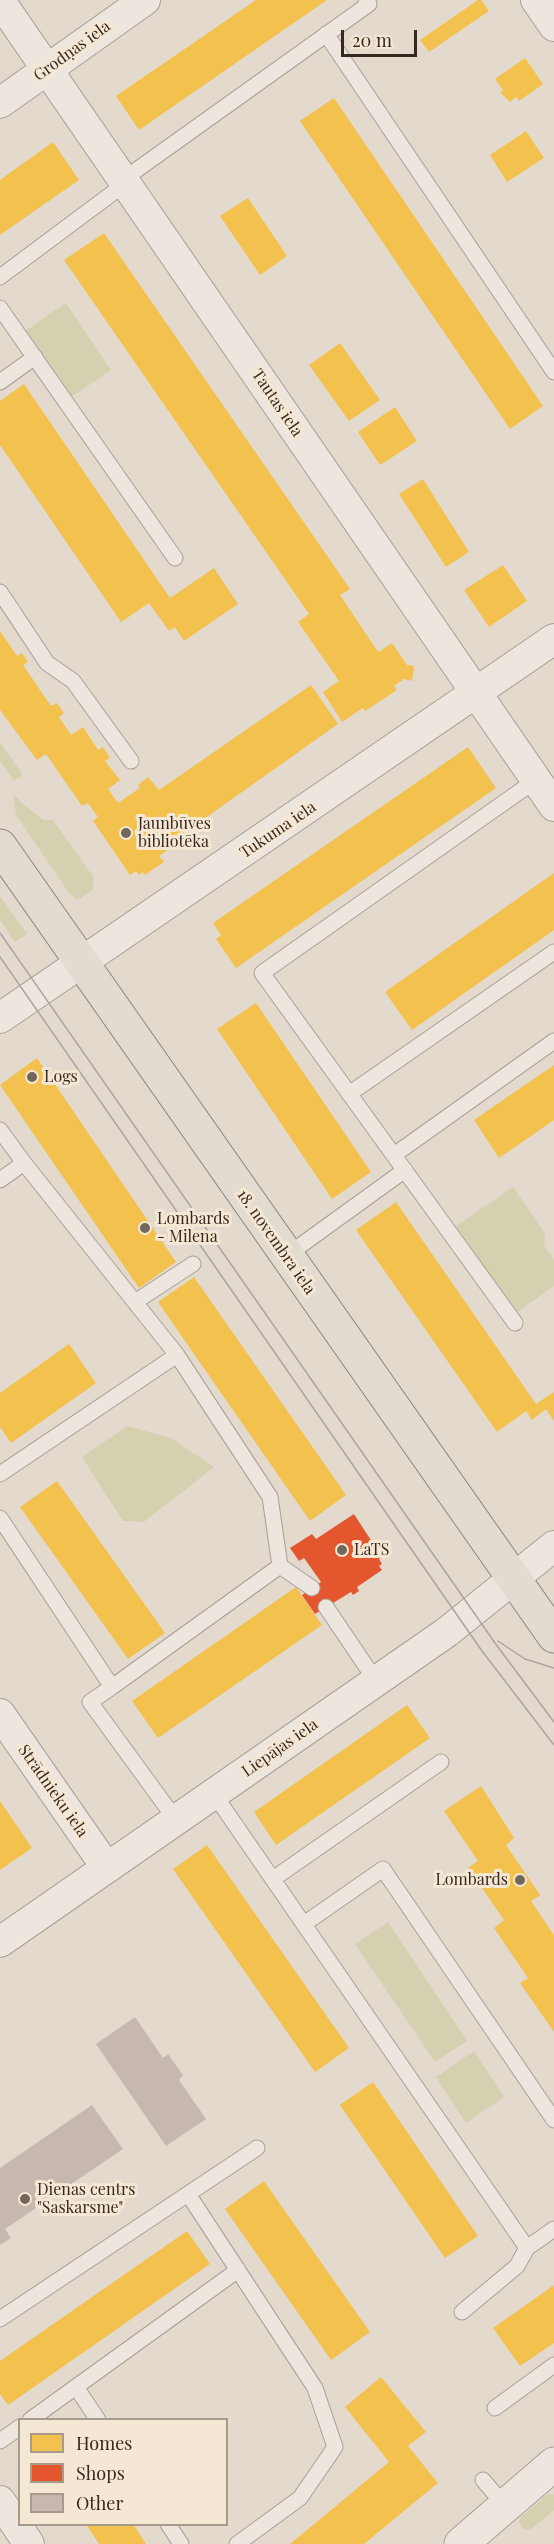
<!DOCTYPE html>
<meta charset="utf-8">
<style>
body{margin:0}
#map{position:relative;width:554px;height:2544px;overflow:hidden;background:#e3dacd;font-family:"Playfair Display",serif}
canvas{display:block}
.legend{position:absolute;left:18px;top:2418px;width:210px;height:108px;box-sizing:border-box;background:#f4e7d3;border:2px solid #a89b8b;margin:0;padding:8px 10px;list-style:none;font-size:18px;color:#36281f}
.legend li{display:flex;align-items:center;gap:12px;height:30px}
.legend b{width:30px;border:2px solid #a89b8b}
.scale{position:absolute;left:341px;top:30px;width:76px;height:27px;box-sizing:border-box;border:3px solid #36281f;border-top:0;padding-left:8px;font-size:18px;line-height:21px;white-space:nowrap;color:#36281f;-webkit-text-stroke:4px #f4e7d3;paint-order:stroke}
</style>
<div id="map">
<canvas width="554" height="2544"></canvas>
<ul class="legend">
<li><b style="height:16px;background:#f2c14e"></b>Homes</li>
<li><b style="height:16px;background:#e4572e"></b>Shops</li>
<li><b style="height:16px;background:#c6b8ae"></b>Other</li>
</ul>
<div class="scale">20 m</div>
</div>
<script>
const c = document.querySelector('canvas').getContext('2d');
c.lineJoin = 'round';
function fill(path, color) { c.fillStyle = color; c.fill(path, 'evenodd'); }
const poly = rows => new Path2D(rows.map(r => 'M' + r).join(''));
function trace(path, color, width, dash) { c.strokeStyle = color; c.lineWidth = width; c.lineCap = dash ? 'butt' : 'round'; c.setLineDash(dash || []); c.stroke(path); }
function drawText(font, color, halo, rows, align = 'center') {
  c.font = font + ' "Playfair Display",serif'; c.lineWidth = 6; c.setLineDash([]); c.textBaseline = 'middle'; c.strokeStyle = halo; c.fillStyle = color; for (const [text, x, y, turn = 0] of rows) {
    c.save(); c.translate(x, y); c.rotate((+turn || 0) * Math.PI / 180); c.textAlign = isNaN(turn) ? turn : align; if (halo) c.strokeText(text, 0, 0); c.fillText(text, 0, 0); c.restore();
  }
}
fill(poly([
 [66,303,111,370,70,398,25,331],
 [0,742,23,775,14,781,0,761],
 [13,795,43,820,53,820,94,878,93,889,78,900,69,893,16,815],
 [0,896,27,934,15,942,0,920],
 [513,1187,545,1233,544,1245,554,1260,554,1286,516,1313,456,1226],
 [127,1426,171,1438,214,1467,144,1522,123,1521,82,1457],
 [388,1922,467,2041,435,2062,355,1944],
 [474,2051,504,2097,466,2123,436,2077],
 [548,2494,554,2495,554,2510,533,2528,525,2530,519,2522,521,2517]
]), '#d5d1b0');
fill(poly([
 [256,0,327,0,139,130,116,96],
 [478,0,481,0,489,11,429,52,420,40],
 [525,58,543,84,519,101,516,97,510,102,500,92,503,90,495,79],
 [334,98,543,406,510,429,300,121],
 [526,131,544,158,507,182,490,155],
 [53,142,79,180,0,235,0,180],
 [248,198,287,256,260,275,220,216],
 [104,233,350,589,340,595,376,649,379,652,392,643,407,665,414,666,412,681,404,679,394,686,397,690,365,711,363,708,342,722,323,692,339,681,298,622,309,614,64,260],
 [340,343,380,400,349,421,309,365],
 [24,384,170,598,214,568,238,604,184,641,175,627,169,631,149,603,121,622,0,445,0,401],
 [395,407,417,441,380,465,358,432],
 [423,479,469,552,446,567,399,494],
 [503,565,527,601,489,627,464,590],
 [0,631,17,656,22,653,28,662,23,665,51,706,57,703,64,713,59,717,71,735,83,727,98,750,103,747,110,758,105,761,120,780,108,789,118,803,140,788,138,785,148,777,159,790,311,685,338,724,187,831,189,835,159,856,164,862,145,875,143,872,139,875,136,871,130,875,93,821,98,817,88,803,82,806,46,754,37,760,0,710],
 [468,747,496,788,236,968,216,939,221,935,213,923],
 [554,873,554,930,412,1030,385,992],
 [256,1003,371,1172,332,1199,217,1029],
 [37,1058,176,1262,139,1288,0,1085],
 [554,1065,554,1120,499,1158,474,1120],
 [396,1202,536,1404,554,1392,554,1421,546,1409,532,1420,526,1411,497,1432,356,1230],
 [194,1277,346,1495,310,1521,158,1302],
 [69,1344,96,1383,11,1443,0,1427,0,1393],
 [57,1481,165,1633,128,1659,20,1507],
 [296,1587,322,1625,158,1738,132,1701],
 [407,1705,430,1738,276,1845,254,1812],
 [481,1786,514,1838,506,1845,540,1895,531,1901,554,1935,554,2032,520,1983,528,1978,494,1928,504,1920,468,1868,478,1861,444,1811],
 [0,1801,32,1848,0,1870],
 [207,1845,349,2048,315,2072,173,1869],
 [373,2082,478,2236,445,2258,340,2105],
 [264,2181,370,2332,331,2360,225,2209],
 [187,2231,210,2264,8,2405,0,2394,0,2361],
 [554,2285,554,2343,520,2366,493,2328],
 [381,2377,426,2432,408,2446,438,2483,364,2544,290,2544,389,2462,345,2407],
 [86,2524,133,2524,146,2544,99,2544]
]), '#f2c14e');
fill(poly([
 [354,1514,374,1545,377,1543,382,1550,379,1552,382,1557,379,1559,382,1564,379,1566,382,1570,357,1587,359,1591,353,1595,351,1592,315,1614,302,1595,321,1582,304,1558,299,1561,290,1548,312,1534,316,1539]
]), '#e4572e');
fill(poly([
 [135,2017,163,2058,168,2054,183,2075,179,2080,206,2119,166,2146,96,2044],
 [92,2105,123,2149,5,2229,11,2238,0,2245,0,2168]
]), '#c6b8ae');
const service = poly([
 [326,34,554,372],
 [124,179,369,4,366,0],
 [0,277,126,183],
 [0,308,175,558],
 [0,382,35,357],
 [0,592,47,663,73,681,131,761],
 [349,1094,554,952],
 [0,1130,24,1163,177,1355,270,1497,280,1566,312,1588],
 [394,1155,554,1041],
 [0,1180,24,1163],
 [286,1256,405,1170],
 [135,1302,193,1264],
 [515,1323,262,973,536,780],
 [0,1474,177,1355],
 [0,1518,112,1687,90,1702,176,1820],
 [326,1607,376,1681],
 [112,1687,280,1566],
 [214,1794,527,2248,517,2266,462,2312],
 [273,1879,441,1762],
 [304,1924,383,1869,554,2120],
 [188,2194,315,2388,335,2447,300,2498,237,2544],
 [527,2248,554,2229],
 [0,2319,257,2148],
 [76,2387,98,2420],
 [495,2408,554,2365],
 [30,2420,238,2270],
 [0,2441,20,2427],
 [483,2480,505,2506],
 [168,2524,181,2544]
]);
const minor = poly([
 [536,0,554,26],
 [0,1,554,806],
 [0,103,145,0],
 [0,1018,554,639],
 [0,1714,107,1868],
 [0,1942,447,1632,554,1546],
 [0,2501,29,2544]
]);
const tertiary = poly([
 [461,2544,554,2464]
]);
const primary = poly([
 [0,846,554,1636]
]);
trace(service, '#a89f96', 17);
trace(minor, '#a89f96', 32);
trace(tertiary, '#a89f96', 35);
trace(primary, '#8d857d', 35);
trace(service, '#ece6de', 15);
trace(minor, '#ece6de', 30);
trace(tertiary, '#ece6de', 33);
trace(primary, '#e2dbd0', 33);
trace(poly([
 [0,933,495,1643,554,1722],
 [0,957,482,1651,554,1745],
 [498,1641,525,1659,554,1668]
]), '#aba59e', 1.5);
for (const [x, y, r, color] of [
 [126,833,6,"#73665c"],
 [32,1077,6,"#73665c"],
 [145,1228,6,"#73665c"],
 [342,1550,6,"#73665c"],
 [520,1880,6,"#73665c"],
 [25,2199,6,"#73665c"]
]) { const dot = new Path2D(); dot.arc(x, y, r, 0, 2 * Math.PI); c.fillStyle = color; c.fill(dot); trace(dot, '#f4e7d3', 2); }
drawText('16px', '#36281f', '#f4e7d3', [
 ["Grodņas iela",72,51,-36],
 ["Tautas iela",277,403,56],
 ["Tukuma iela",278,830,-34],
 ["18. novembra iela",276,1242,55],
 ["Liepājas iela",280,1748,-35],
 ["Strādnieku iela",53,1791,55]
]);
drawText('16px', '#36281f', '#f4e7d3', [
 ["Jaunbūves",138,824],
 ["bibliotēka",138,842],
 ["Logs",44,1077],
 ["Lombards",157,1219],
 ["- Milena",157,1237],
 ["LaTS",354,1550],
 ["Lombards",508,1880,"right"],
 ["Dienas centrs",37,2190],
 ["\"Saskarsme\"",37,2208]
], 'left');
</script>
